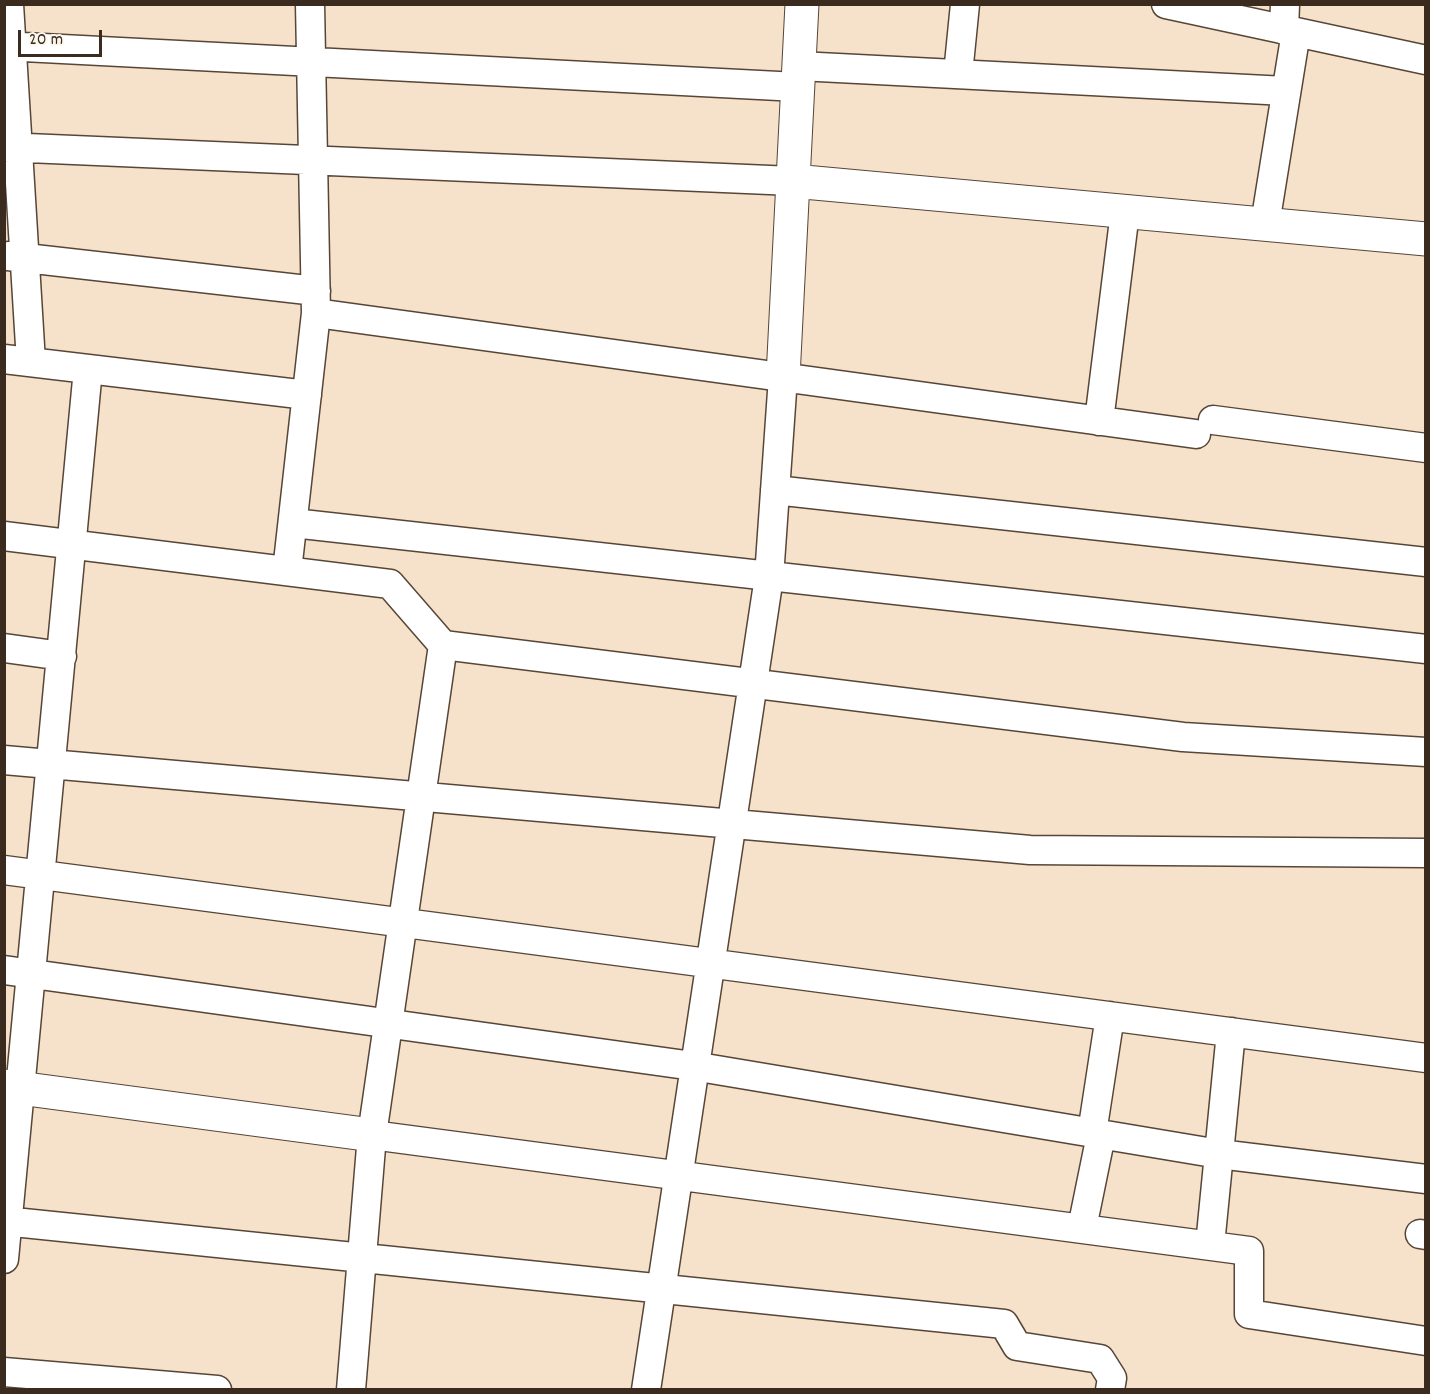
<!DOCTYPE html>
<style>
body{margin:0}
#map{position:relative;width:1430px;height:1394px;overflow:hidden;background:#f6e2ca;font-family:Dekko,sans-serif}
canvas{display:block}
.frame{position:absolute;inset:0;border:6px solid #3b2a1e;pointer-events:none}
.scale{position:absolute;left:18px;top:30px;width:84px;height:27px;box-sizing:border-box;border:3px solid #3b2a1e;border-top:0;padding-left:8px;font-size:18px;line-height:21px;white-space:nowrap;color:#3b2a1e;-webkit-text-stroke:4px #fbf7ec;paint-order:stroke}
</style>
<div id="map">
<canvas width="1430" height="1394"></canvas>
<div class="frame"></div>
<div class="scale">20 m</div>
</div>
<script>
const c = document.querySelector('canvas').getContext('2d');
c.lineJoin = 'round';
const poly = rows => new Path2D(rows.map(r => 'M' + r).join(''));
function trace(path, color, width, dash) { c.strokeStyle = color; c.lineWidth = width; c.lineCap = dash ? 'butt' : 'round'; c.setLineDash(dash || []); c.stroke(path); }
const minor = poly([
 [9,4,31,362],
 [1166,4,1426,60],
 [1284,30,1285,4],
 [4,46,798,87],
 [799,66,1286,91],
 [958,74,965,4],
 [4,147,793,181],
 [1265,224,1296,32],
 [8,256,316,291],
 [316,313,1196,434],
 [4,359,307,395],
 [1213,420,1426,448],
 [1099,421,1125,212],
 [775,490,1426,562],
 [293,523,1426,649],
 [4,536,390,584,443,645,1183,737,1426,752],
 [287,571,316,313,310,4],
 [4,648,62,656],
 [4,760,1030,850,1426,853],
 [4,870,1426,1058],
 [4,970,693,1066,1219,1154,1426,1179],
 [1092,1133,1110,1016],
 [372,1135,1249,1251,1249,1314,1426,1341],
 [4,1221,1004,1324,1017,1346,1100,1359,1112,1378,1110,1390],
 [1082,1228,1101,1135],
 [1420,1234,1426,1235],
 [1210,1245,1231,1032],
 [4,1259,88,369],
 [4,1372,217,1390],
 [351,1390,372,1135,443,645],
 [646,1390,769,577,783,377]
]);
const tertiary = poly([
 [793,181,1426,239],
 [783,377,802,4],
 [4,1086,372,1135]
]);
trace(minor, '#574638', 31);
trace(tertiary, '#574638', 35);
trace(minor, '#fff', 28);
trace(tertiary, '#fff', 33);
</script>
